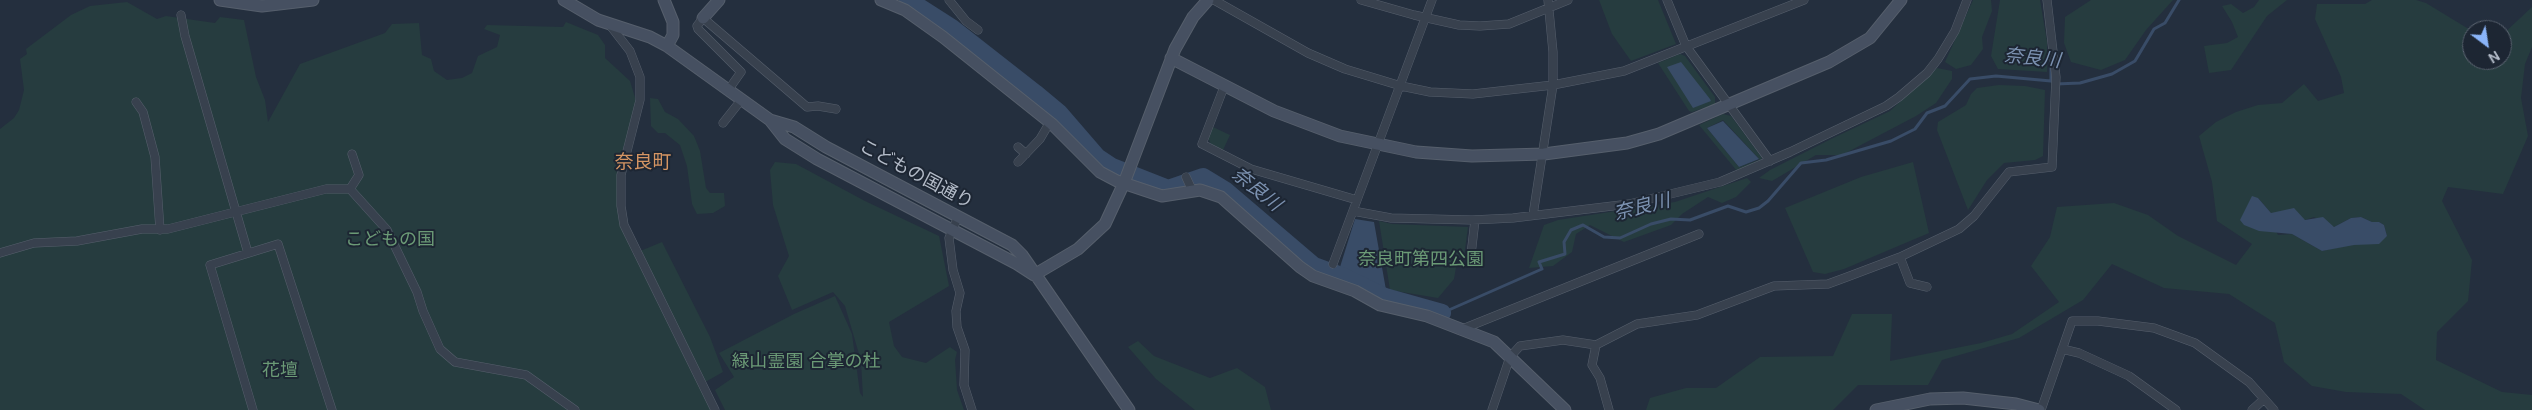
<!DOCTYPE html>
<meta charset="utf-8">
<style>
body{margin:0}
#map{position:relative;width:2532px;height:410px;overflow:hidden;background:#242f3e;font-family:"DM Sans",sans-serif}
canvas{display:block}
.north{position:absolute;left:2462px;top:20px;width:50px;height:50px;box-sizing:border-box;background:#1d2633;border:1px solid #59626f;border-radius:50%;rotate:149deg;font-size:14px;font-weight:700;line-height:20px;text-align:center;color:#b4bcc9}
.north::after{content:'';display:block;margin:auto;width:18px;height:22px;background:#8ab4f8;clip-path:polygon(50% 0,100% 100%,50% 72%,0 100%)}
</style>
<div id="map">
<canvas width="2532" height="410"></canvas>
<div class="north">N</div>
</div>
<script>
const c = document.querySelector('canvas').getContext('2d');
c.lineJoin = 'round';
function fill(path, color) { c.fillStyle = color; c.fill(path, 'evenodd'); }
const poly = rows => new Path2D(rows.map(r => 'M' + r).join(''));
function trace(path, color, width, dash) { c.strokeStyle = color; c.lineWidth = width; c.lineCap = dash ? 'butt' : 'round'; c.setLineDash(dash || []); c.stroke(path); }
function drawText(font, color, halo, rows, align = 'center') {
  c.font = font + ' "DM Sans","Noto Sans JP",sans-serif'; c.lineWidth = 4; c.setLineDash([]); c.textBaseline = 'middle'; c.strokeStyle = halo; c.fillStyle = color; for (const [text, x, y, turn = 0] of rows) {
    c.save(); c.translate(x, y); c.rotate((+turn || 0) * Math.PI / 180); c.textAlign = isNaN(turn) ? turn : align; if (halo) c.strokeText(text, 0, 0); c.fillText(text, 0, 0); c.restore();
  }
}
fill(poly([
 [1599,0,1658,0,1676,44,1631,61,1612,34],
 [1973,0,1991,0,1992,11,1982,37,1983,49,1971,65,1956,69,1945,62],
 [2000,0,2040,0,2047,42,2047,72,1998,69,1991,56],
 [2091,0,2173,0,2146,30,2125,60,2101,70,2071,62,2064,43,2065,17],
 [2259,0,2287,0,2267,16,2231,70,2209,73,2204,46,2227,43,2238,37,2232,22,2222,6,2231,4,2243,13,2254,7],
 [2372,0,2416,0,2426,3,2472,31,2472,60,2502,60,2502,35,2532,7,2532,47,2525,64,2521,98,2528,136,2503,194,2448,187,2442,201,2472,260,2468,301,2437,332,2436,360,2502,392,2532,395,2532,410,2425,410,2401,394,2346,392,2312,386,2284,362,2275,323,2229,294,2164,288,2112,264,2083,300,2019,338,1942,360,1928,385,1858,385,1833,410,1646,410,1650,398,1686,388,1716,388,1760,357,1833,356,1852,314,1892,314,1890,361,1981,343,2012,334,2059,302,2031,266,2050,237,2057,207,2114,203,2148,215,2178,236,2236,265,2252,244,2217,221,2212,182,2199,136,2216,122,2236,112,2258,105,2282,103,2304,84,2318,101,2344,93,2341,77,2315,19,2317,4,2365,4],
 [2258,198,2271,213,2305,220,2314,217,2334,227,2351,218,2361,217,2372,222,2379,222,2384,225,2387,236,2322,251,2292,234,2278,235],
 [127,2,157,19,166,16,215,23,220,17,244,20,256,77,265,100,268,122,300,64,385,33,392,24,419,23,422,55,431,59,434,71,447,80,462,78,472,73,478,56,497,47,500,35,484,29,487,25,563,27,566,22,598,35,605,45,605,58,630,81,636,101,621,167,624,231,633,254,662,242,710,337,723,372,700,385,711,410,0,410,0,129,14,118,19,110,24,90,20,59,27,54,26,49,71,15,90,6],
 [1680,54,1685,56,1715,97,1715,104,1692,112,1689,111,1658,63],
 [1937,68,1952,71,1952,79,1936,103,1916,116,1842,155,1816,155,1772,181,1759,178,1770,170,1831,139,1890,111],
 [1999,85,2025,86,2045,90,2043,156,2035,160,2004,163,1987,180,1968,210,1937,130,1938,122,1966,105,1971,94,1977,88],
 [650,98,658,99,665,112,678,119,694,136,700,151,706,188,710,193,724,193,725,206,713,213,697,214,692,204,687,166,680,145,665,133,658,133,651,126],
 [1723,114,1731,116,1762,158,1759,162,1737,171,1699,125],
 [1723,120,1759,159,1759,160,1739,167,1707,128],
 [1213,127,1230,135,1223,150,1211,144,1208,138],
 [775,162,796,164,865,201,939,236,949,286,889,322,894,346,902,357,926,363,950,347,957,352,955,360,957,390,964,410,725,410,715,390,734,377,719,353,794,314,835,296,852,334,860,393,863,397,861,361,845,306,833,292,792,310,778,276,789,256,773,205,770,170],
 [1913,162,1929,233,1844,269,1825,274,1813,272,1785,208,1861,177],
 [1747,178,1751,182,1736,197,1722,203,1708,197,1682,214,1671,225,1624,242,1590,225,1576,234,1572,252,1553,266,1529,268,1544,225,1558,220,1675,202],
 [1379,221,1392,224,1468,227,1464,257,1458,256,1454,279,1438,298,1390,290],
 [1138,341,1154,356,1210,378,1237,368,1265,387,1271,410,1195,410,1156,379,1128,347]
]), '#263c3f');
fill(poly([
 [1681,62,1710,99,1711,101,1693,108,1667,67],
 [1723,121,1759,159,1739,167,1707,128],
 [2252,196,2258,198,2271,213,2294,208,2305,220,2323,217,2334,227,2351,218,2361,217,2372,222,2379,222,2384,225,2387,236,2379,244,2354,245,2322,251,2292,234,2259,231,2244,225,2240,220],
 [1355,219,1374,222,1386,290,1340,267]
]), '#394c67');
trace(poly([
 [2051,60,2051,81],
 [1442,313,1542,269,1539,262,1565,254,1564,242,1571,230,1583,225,1604,237,1620,238,1651,224,1671,219,1690,220,1728,206,1746,212,1759,208,1768,201,1801,163,1826,160,1891,141,1915,129,1927,113,1945,106,1970,79,1996,76,2051,81,2056,84,2080,83,2112,74,2135,61,2154,29,2165,23,2179,0]
]), '#394c67', 3);
trace(poly([
 [908,0,952,28,1035,93,1059,113,1097,157,1112,167,1168,189,1203,177,1226,191,1314,266,1344,277,1385,297,1442,313]
]), '#394c67', 18);
const street = poly([
 [949,0,966,21,978,30],
 [1214,0,1308,53,1345,69,1401,86,1430,92,1473,94,1553,85,1624,71,1804,0],
 [1361,0,1414,15,1459,25,1480,26,1509,24,1568,0],
 [1667,0,1686,46,1770,161],
 [181,15,185,36,248,253],
 [609,24,630,51,640,77,640,100,621,175,621,206,624,225,715,410],
 [1224,87,1202,144,1251,169,1357,200],
 [729,89,741,72,698,29,697,26,703,18,807,107,818,106,836,109],
 [136,102,143,112,155,157,160,230],
 [723,123,742,99],
 [1018,147,1026,154],
 [1018,162,1040,139,1050,122],
 [1186,177,1192,190],
 [350,189,359,175,352,154],
 [1353,211,1391,218,1472,220,1513,218,1629,204,1720,182,1790,152,1886,106,1899,97,1927,73,1938,59,1955,31,1967,0],
 [1533,215,1553,85,1553,52,1548,0],
 [958,217,949,238,953,270,960,293,956,311,957,327,965,350,964,385,972,410],
 [0,253,34,243,77,241,142,229,168,229,326,189,350,189,387,230,417,292,423,311,440,349,455,362,526,375,575,410],
 [1471,255,1475,220],
 [1900,257,1910,283,1927,287],
 [1333,264,1432,0],
 [1460,330,1699,234],
 [1596,345,1592,365,1600,378,1609,410],
 [2062,349,2079,353,2129,376,2176,410],
 [253,410,210,265,278,244,332,410],
 [1492,410,1510,357,1520,346,1563,340,1596,345,1637,324,1697,315,1774,286,1828,284,1847,277,1900,257,1959,229,1974,216,2009,172,2052,167,2056,77,2047,0],
 [2041,410,2072,321,2098,321,2154,328,2195,343,2249,382,2274,410],
 [2252,410,2264,399]
]);
const secondary = poly([
 [220,0,262,6,313,0],
 [564,0,598,20,650,37,667,46,770,120,785,139,817,159,1017,264,1034,275],
 [664,0,673,22,673,35,667,46],
 [881,0,905,10,943,37,1052,124,1100,172,1117,181,1162,196,1200,190,1221,197,1300,267,1313,276,1355,291,1380,305,1427,316,1494,342,1565,410],
 [703,18,719,0],
 [1171,58,1274,111,1340,136,1416,152,1472,156,1544,154,1627,143,1659,134,1829,62,1870,38,1901,0],
 [770,120,794,127,826,147,1012,245,1022,255,1129,410],
 [1034,275,1078,249,1105,224,1124,183,1175,49,1193,17,1208,0],
 [1876,410,1930,399,1963,398,2016,404,2039,410]
]);
trace(street, '#565f6c', 9);
trace(secondary, '#565f6c', 13);
trace(street, '#38414e', 8);
trace(secondary, '#465061', 11);
drawText('18px', '#b4bcc9', '#1d2633', [
 ["こどもの国通り",916,175,28]
]);
drawText('18px', '#6b9a76', '#1d2633', [
 ["こどもの国",390,240],
 ["奈良町第四公園",1421,260],
 ["緑山霊園 合掌の杜",806,362],
 ["花壇",280,371]
]);
drawText('italic 19px', '#7c92b1', '#1d2633', [
 ["奈良川",2032,59,6],
 ["奈良川",1256,190,39],
 ["奈良川",1642,208,-14]
]);
drawText('19px', '#d59563', '#1d2633', [
 ["奈良町",643,163]
]);
</script>
